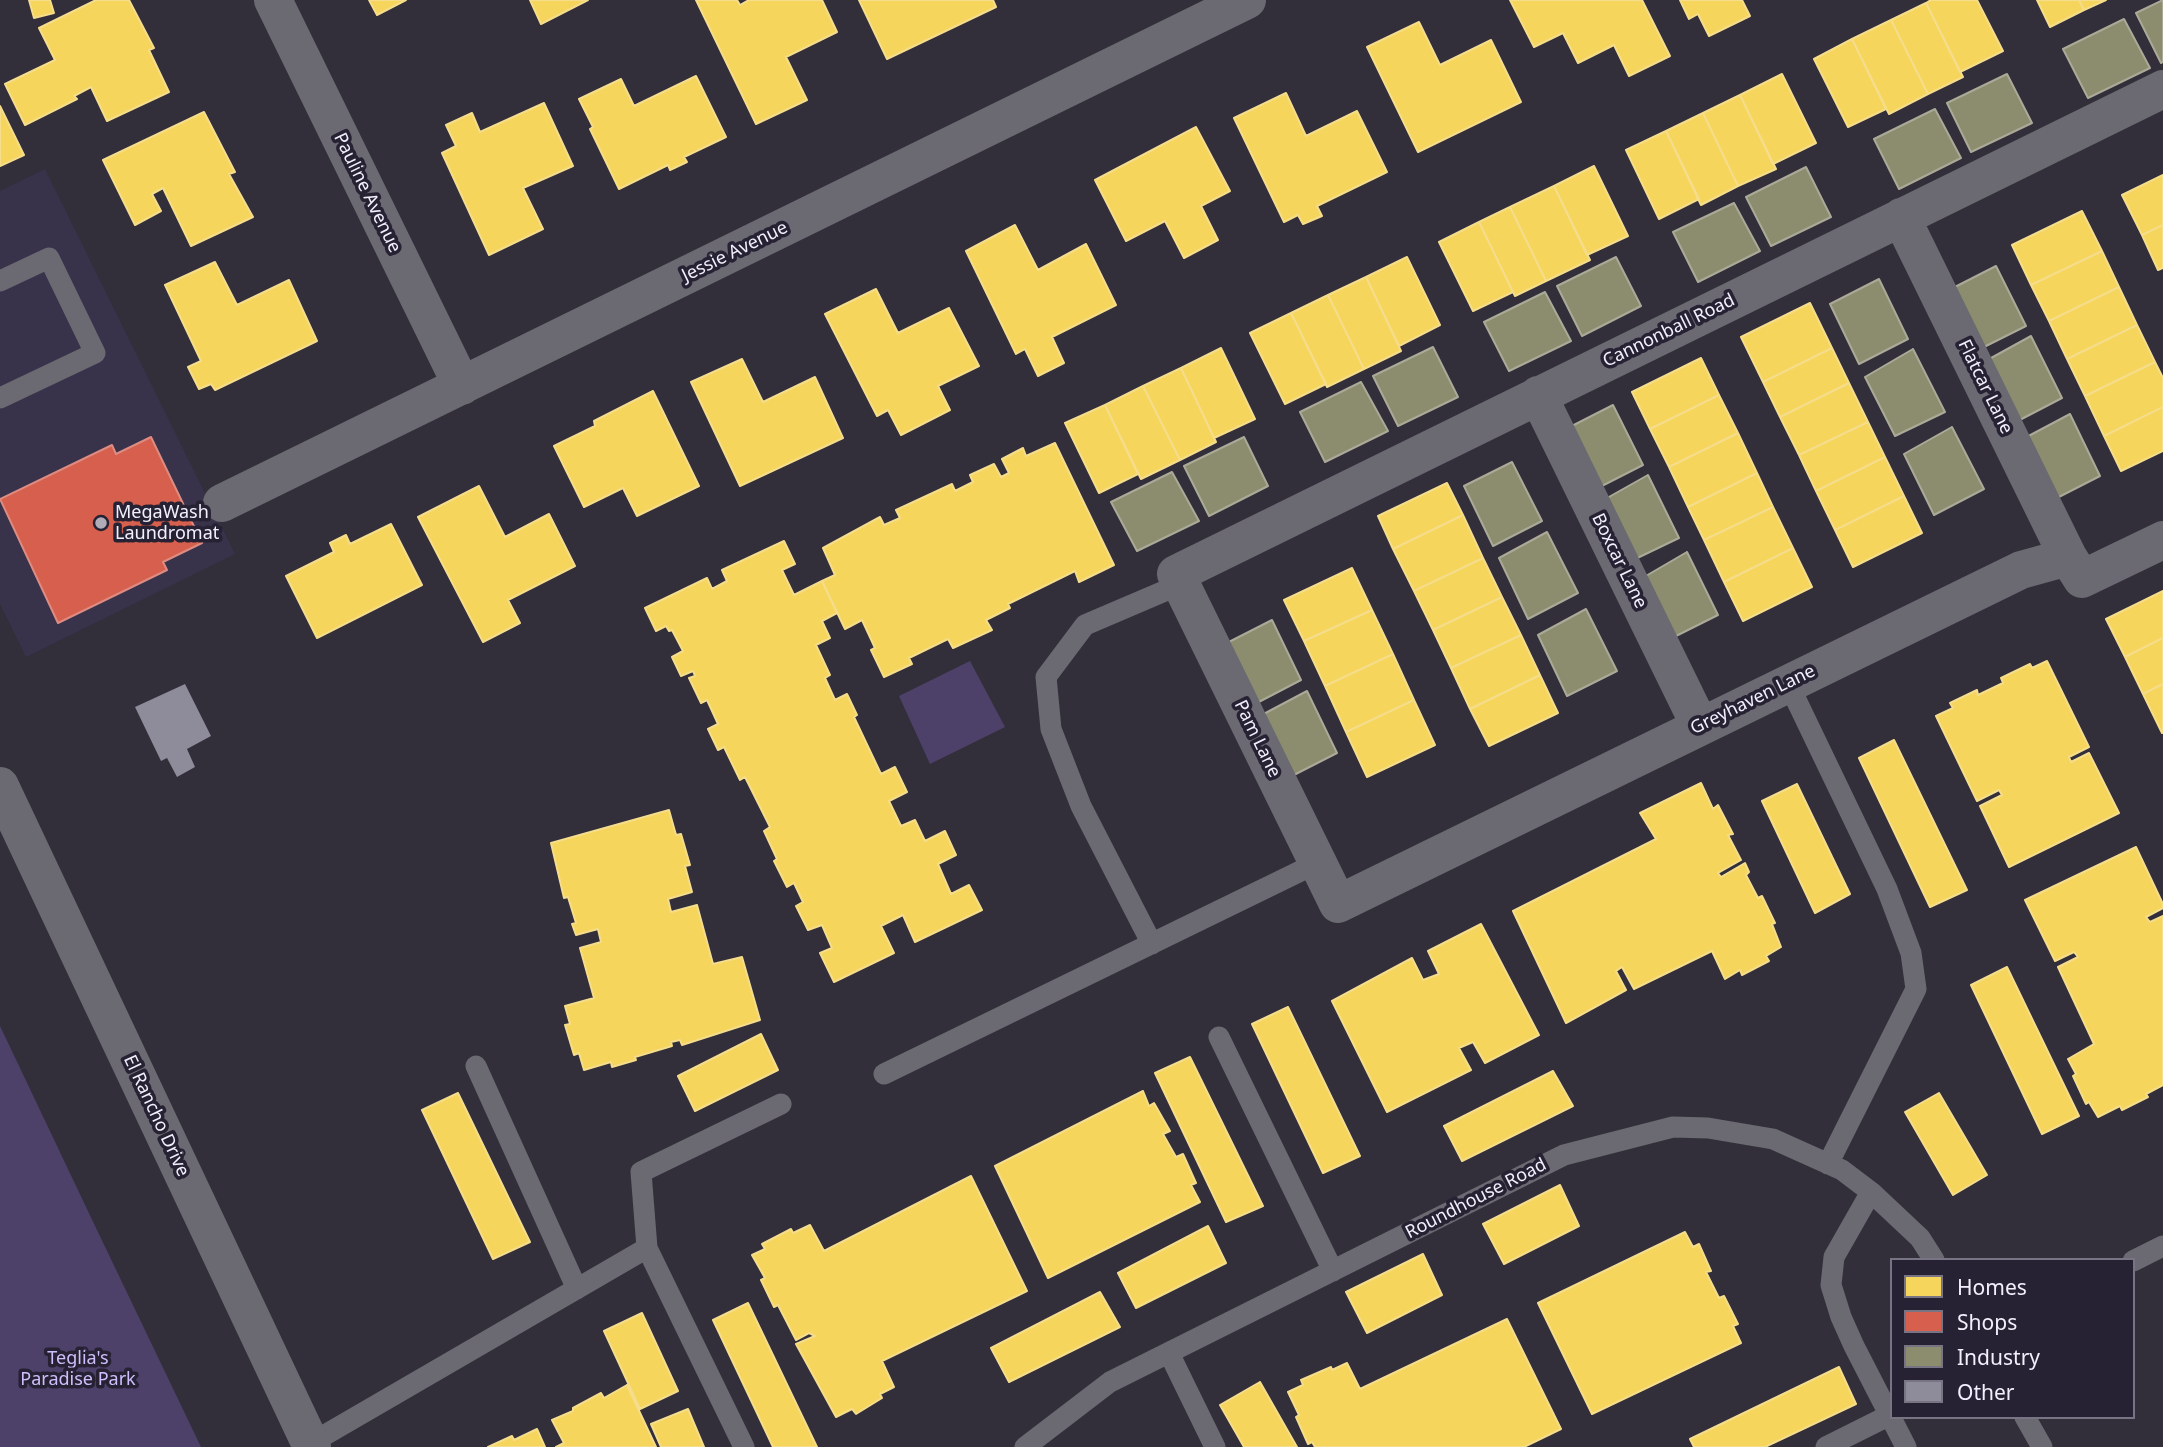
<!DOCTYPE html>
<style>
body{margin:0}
#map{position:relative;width:2163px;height:1447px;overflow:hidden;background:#322f3a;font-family:"Noto Sans",sans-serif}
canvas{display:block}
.legend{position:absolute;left:1890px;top:1258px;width:245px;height:161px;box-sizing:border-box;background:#262133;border:2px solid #787483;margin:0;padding:9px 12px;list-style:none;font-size:21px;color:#f2f0fc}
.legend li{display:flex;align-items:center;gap:14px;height:35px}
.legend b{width:35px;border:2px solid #787483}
</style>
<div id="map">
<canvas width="2163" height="1447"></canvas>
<ul class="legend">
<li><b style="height:19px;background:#f6d55c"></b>Homes</li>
<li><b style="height:19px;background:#d6604d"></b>Shops</li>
<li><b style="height:19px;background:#8c8c6e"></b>Industry</li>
<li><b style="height:19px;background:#8e8b9a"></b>Other</li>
</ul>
</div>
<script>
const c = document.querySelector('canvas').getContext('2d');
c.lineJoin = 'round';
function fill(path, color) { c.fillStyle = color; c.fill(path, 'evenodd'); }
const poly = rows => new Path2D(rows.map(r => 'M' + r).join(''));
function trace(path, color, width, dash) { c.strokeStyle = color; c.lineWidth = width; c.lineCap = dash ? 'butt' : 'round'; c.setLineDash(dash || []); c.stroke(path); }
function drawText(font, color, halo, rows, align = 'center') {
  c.font = font + ' "Noto Sans",sans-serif'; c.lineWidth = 7; c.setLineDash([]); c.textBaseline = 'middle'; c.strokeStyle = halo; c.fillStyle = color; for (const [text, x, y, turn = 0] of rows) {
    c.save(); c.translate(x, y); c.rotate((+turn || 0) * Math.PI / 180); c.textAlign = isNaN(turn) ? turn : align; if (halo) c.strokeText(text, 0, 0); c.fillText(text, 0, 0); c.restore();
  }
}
fill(poly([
 [45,169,235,554,26,657,0,604,0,191]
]), '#38324a');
fill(poly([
 [970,661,1005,727,930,764,899,696],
 [0,1026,96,1228,201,1447,0,1447]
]), '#4d416a');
const homes = poly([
 [29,0,50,0,54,13,34,18,29,0],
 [96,0,129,0,154,48,149,50,169,92,107,121,91,87,74,96,77,99,25,125,5,84,55,60,39,28,96,0],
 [369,0,406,0,377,15,369,0],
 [530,0,588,0,541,24,530,0],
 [696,0,737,0,740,5,749,0,822,0,837,32,786,57,807,100,756,124,696,0],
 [859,0,993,0,996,7,887,59,859,0],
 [1510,0,1642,0,1670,56,1629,76,1614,45,1578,63,1563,33,1534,47,1510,0],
 [1680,0,1742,0,1750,16,1709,36,1698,14,1689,19,1680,0],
 [1931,0,1977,0,2003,51,1960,72,1926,3,1931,0],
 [2037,0,2079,0,2084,10,2050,27,2037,0],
 [2079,0,2106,0,2084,10,2079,0],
 [1926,3,1963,77,1928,94,1891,20,1926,3],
 [1891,20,1928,94,1889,114,1852,39,1891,20],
 [1419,22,1440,65,1491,40,1521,102,1418,152,1367,47,1419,22],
 [1852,39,1886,109,1848,127,1814,59,1852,39],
 [1782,74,1816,143,1773,164,1740,95,1782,74],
 [696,76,726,137,684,157,687,162,670,170,668,165,619,189,590,129,593,127,579,99,621,79,634,106,696,76],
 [1286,93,1306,136,1357,111,1387,172,1317,206,1322,216,1303,224,1298,215,1284,222,1234,118,1286,93],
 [1740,95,1776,169,1738,186,1703,113,1740,95],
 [544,103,573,166,523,188,543,229,489,255,442,153,456,146,446,125,472,113,480,132,544,103],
 [0,106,24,155,0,166,0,106],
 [204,112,235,172,229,174,253,217,191,246,163,188,152,194,161,211,135,225,103,160,204,112],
 [1703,113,1738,186,1701,205,1666,131,1703,113],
 [1196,127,1230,191,1201,206,1218,240,1184,258,1165,221,1126,241,1095,180,1196,127],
 [1666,131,1699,199,1659,219,1626,150,1666,131],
 [1594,166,1628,236,1587,255,1554,186,1594,166],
 [2163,175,2163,225,2142,235,2122,195,2163,175],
 [1554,186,1590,260,1546,281,1510,207,1554,186],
 [1510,207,1546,281,1515,296,1479,222,1510,207],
 [2082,211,2102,251,2031,285,2012,245,2082,211],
 [1479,222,1513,292,1473,311,1439,242,1479,222],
 [1015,225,1038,270,1086,244,1116,305,1052,337,1064,363,1038,376,1025,349,1016,354,966,251,1015,225],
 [2163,225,2163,268,2158,270,2142,235,2163,225],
 [2102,251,2119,287,2049,321,2031,285,2102,251],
 [1407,257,1440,325,1399,346,1366,277,1407,257],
 [215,262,237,305,289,280,317,341,215,390,211,384,199,389,188,367,201,361,165,285,215,262],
 [1366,277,1401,351,1364,369,1328,295,1366,277],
 [2119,287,2137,325,2067,359,2049,321,2119,287],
 [876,289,898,333,949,308,979,366,938,386,950,410,901,435,888,410,877,416,825,314,876,289],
 [1328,295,1364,369,1327,387,1291,313,1328,295],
 [1810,303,1832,348,1763,382,1741,337,1810,303],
 [1291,313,1326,384,1285,404,1250,333,1291,313],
 [2137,325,2155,362,2085,396,2067,359,2137,325],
 [1221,348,1255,419,1214,438,1181,368,1221,348],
 [1832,348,1849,383,1780,417,1763,382,1832,348],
 [1701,358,1719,395,1650,429,1632,392,1701,358],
 [742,359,763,402,815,377,843,438,740,486,691,382,742,359],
 [2155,362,2163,378,2163,407,2104,436,2085,396,2155,362],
 [1181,368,1216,442,1180,460,1143,386,1181,368],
 [1849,383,1868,422,1799,455,1780,417,1849,383],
 [1143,386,1180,460,1141,479,1105,405,1143,386],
 [653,391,699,486,637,516,623,488,584,507,554,446,595,426,594,421,653,391],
 [1719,395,1738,433,1669,467,1650,429,1719,395],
 [1105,405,1138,474,1099,493,1065,423,1105,405],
 [2163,407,2163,451,2121,471,2104,436,2163,407],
 [1868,422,1885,457,1816,491,1799,455,1868,422],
 [1738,433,1757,473,1688,507,1669,467,1738,433],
 [1055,443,1114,565,1079,582,1075,571,1008,604,1010,608,986,620,992,630,953,648,948,639,909,658,912,664,884,677,871,650,875,648,862,620,845,629,822,581,835,575,823,548,880,517,884,525,900,518,896,510,952,484,955,491,973,482,970,475,994,464,1001,477,1009,473,1002,459,1023,448,1026,456,1055,443],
 [1885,457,1904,496,1835,530,1816,491,1885,457],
 [1757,473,1773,507,1704,540,1688,507,1757,473],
 [1447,483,1463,515,1393,549,1378,516,1447,483],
 [479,486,505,537,549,514,575,566,508,600,520,623,483,642,418,517,479,486],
 [1904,496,1922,533,1853,567,1835,530,1904,496],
 [1773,507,1793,548,1724,582,1704,540,1773,507],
 [1463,515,1483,558,1414,591,1393,549,1463,515],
 [391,524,422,585,317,638,286,576,334,552,330,543,346,535,350,544,391,524],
 [784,541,795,564,782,570,794,595,822,581,837,613,822,621,830,638,816,645,830,675,825,678,835,700,847,694,857,715,854,717,881,774,895,767,907,792,889,801,901,826,915,820,925,841,945,831,956,855,938,864,951,894,969,885,982,910,915,942,903,915,881,926,894,953,834,982,820,953,832,948,822,925,808,930,796,906,803,902,794,883,787,887,774,861,777,859,764,831,770,827,745,777,740,780,724,747,718,750,708,729,718,724,707,700,701,703,689,678,695,676,693,671,681,676,672,657,683,651,672,630,669,631,666,626,656,631,645,608,707,578,712,589,727,581,722,570,784,541],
 [1793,548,1812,587,1743,621,1724,582,1793,548],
 [1483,558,1502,597,1433,630,1414,591,1483,558],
 [1352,568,1372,610,1304,641,1284,600,1352,568],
 [2163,591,2163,638,2125,657,2106,619,2163,591],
 [1502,597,1521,635,1451,668,1433,630,1502,597],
 [1372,610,1393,654,1325,686,1304,641,1372,610],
 [1521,635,1540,675,1470,709,1451,668,1521,635],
 [2163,638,2163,684,2143,694,2125,657,2163,638],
 [1393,654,1414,700,1346,732,1325,686,1393,654],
 [2047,661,2089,747,2069,757,2071,762,2089,753,2119,813,2009,867,1980,806,2002,795,1999,790,1977,801,1936,716,1953,708,1950,703,1977,690,1978,695,2003,683,2001,678,2030,664,2032,668,2047,661],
 [1540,675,1558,713,1489,746,1470,709,1540,675],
 [2163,684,2163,733,2162,733,2143,694,2163,684],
 [1414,700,1435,745,1367,777,1346,732,1414,700],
 [1894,740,1967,890,1930,907,1859,758,1894,740],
 [1701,783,1713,809,1718,805,1733,834,1728,835,1741,860,1718,873,1721,877,1745,863,1749,872,1746,875,1758,898,1762,896,1775,923,1772,924,1781,947,1766,956,1769,961,1742,975,1740,970,1725,979,1712,951,1634,989,1622,967,1616,971,1626,990,1566,1023,1513,911,1656,839,1640,813,1701,783],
 [1797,784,1850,894,1815,913,1762,801,1797,784],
 [669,810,676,835,681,834,690,865,685,866,692,892,668,899,671,912,697,905,713,964,742,957,760,1020,682,1045,680,1040,671,1042,672,1046,635,1057,636,1060,612,1067,611,1062,584,1070,579,1053,574,1055,565,1025,570,1024,565,1006,594,998,580,948,601,942,598,929,576,935,572,924,576,923,568,897,564,898,551,843,669,810],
 [2136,847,2163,904,2163,908,2146,917,2150,922,2163,916,2163,1085,2146,1094,2148,1097,2122,1110,2120,1106,2098,1117,2089,1102,2086,1104,2073,1076,2076,1074,2068,1059,2094,1044,2058,967,2078,957,2074,952,2055,961,2025,900,2136,847],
 [1481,924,1539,1035,1485,1063,1473,1042,1459,1048,1471,1070,1387,1112,1332,1001,1412,958,1423,980,1439,974,1428,951,1481,924],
 [2007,967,2079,1116,2042,1134,1971,985,2007,967],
 [1288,1007,1360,1156,1323,1173,1252,1024,1288,1007],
 [761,1034,778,1070,695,1111,678,1076,761,1034],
 [1190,1057,1263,1206,1226,1222,1155,1073,1190,1057],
 [1553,1071,1573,1106,1462,1161,1444,1126,1553,1071],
 [1143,1091,1149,1106,1154,1103,1170,1131,1163,1134,1176,1157,1183,1154,1196,1183,1191,1185,1200,1202,1048,1278,995,1166,1143,1091],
 [458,1093,530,1242,493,1259,422,1110,458,1093],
 [1939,1093,1987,1175,1953,1195,1905,1112,1939,1093],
 [971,1176,1027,1291,882,1361,894,1387,880,1394,882,1398,856,1414,852,1409,836,1417,796,1344,815,1336,809,1333,796,1340,778,1305,774,1307,761,1280,765,1278,752,1255,765,1249,762,1244,791,1229,793,1233,810,1225,824,1251,971,1176],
 [1560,1185,1579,1226,1504,1264,1483,1224,1560,1185],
 [1208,1226,1226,1263,1136,1308,1118,1273,1208,1226],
 [1685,1232,1693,1247,1699,1244,1711,1271,1706,1272,1719,1298,1724,1296,1738,1324,1733,1326,1741,1343,1592,1414,1538,1303,1685,1232],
 [1423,1254,1442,1295,1367,1333,1346,1292,1423,1254],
 [1100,1292,1120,1327,1009,1382,991,1348,1100,1292],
 [748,1303,817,1447,773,1447,713,1320,748,1303],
 [642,1313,678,1391,640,1409,604,1331,642,1313],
 [1507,1319,1561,1429,1524,1447,1315,1447,1312,1442,1308,1444,1296,1417,1299,1415,1288,1392,1303,1385,1301,1380,1331,1367,1332,1370,1347,1363,1360,1389,1507,1319],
 [1839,1367,1856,1404,1765,1447,1694,1447,1690,1439,1839,1367],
 [1260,1382,1297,1447,1244,1447,1220,1405,1260,1382],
 [627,1385,656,1447,556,1447,564,1443,552,1420,573,1411,573,1408,601,1393,604,1398,627,1385],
 [688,1409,704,1447,661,1447,651,1424,688,1409],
 [537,1429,545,1447,488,1447,512,1436,514,1440,537,1429]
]);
fill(homes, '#f6d55c');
trace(homes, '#f5dd8c', 2);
const shops = poly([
 [151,437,202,543,163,562,167,570,58,623,0,499,112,445,116,454,151,437]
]);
fill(shops, '#d6604d');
trace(shops, '#de8b82', 2);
const industry = poly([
 [2163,0,2163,62,2161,63,2136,13,2163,0],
 [2124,19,2150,68,2088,98,2063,49,2124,19],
 [2007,74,2032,123,1971,152,1947,103,2007,74],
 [1935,109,1961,158,1899,189,1874,139,1935,109],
 [1806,167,1831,217,1771,246,1746,197,1806,167],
 [1734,203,1760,251,1698,282,1673,232,1734,203],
 [1616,257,1641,306,1582,336,1557,286,1616,257],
 [1996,266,2026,326,1976,351,1947,291,1996,266],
 [1879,279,1908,339,1859,364,1830,304,1879,279],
 [1545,292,1571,341,1509,371,1484,322,1545,292],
 [2031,336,2062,398,2012,424,1982,363,2031,336],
 [1433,347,1458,397,1398,426,1373,376,1433,347],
 [1913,349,1945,412,1895,436,1865,377,1913,349],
 [1361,382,1388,431,1325,462,1300,412,1361,382],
 [1613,405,1643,465,1594,490,1564,430,1613,405],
 [2070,414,2100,476,2051,501,2021,440,2070,414],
 [1952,427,1984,489,1934,515,1904,454,1952,427],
 [1244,437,1268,486,1209,516,1184,466,1244,437],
 [1512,462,1542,521,1493,546,1464,486,1512,462],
 [1172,472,1199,521,1137,551,1111,502,1172,472],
 [1648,475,1679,538,1629,562,1600,502,1648,475],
 [1547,532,1578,593,1528,619,1499,558,1547,532],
 [1687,552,1718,615,1668,640,1639,580,1687,552],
 [1586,609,1617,671,1567,696,1538,635,1586,609],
 [1272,620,1301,680,1253,705,1223,645,1272,620],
 [1307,691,1337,753,1288,778,1258,717,1307,691]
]);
fill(industry, '#8c8c6e');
trace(industry, '#abaa99', 2);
fill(poly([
 [185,684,211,736,187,749,195,767,177,777,167,758,161,761,135,707]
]), '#8e8b9a');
trace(poly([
 [0,281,49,258,95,353,0,398],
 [1788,683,1887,889,1911,953,1916,989,1828,1164],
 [1152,944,1081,806,1051,729,1046,677,1085,625,1181,584],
 [1219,1037,1333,1271],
 [476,1066,577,1289],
 [884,1074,1317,863],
 [1871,1192,1834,1257,1831,1285,1841,1317,1854,1346,1906,1447],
 [647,1248,641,1172,781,1104],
 [2133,1261,2163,1246],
 [1169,1353,1215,1447],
 [2025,1417,2042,1447],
 [311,1443,647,1248,744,1447],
 [1025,1447,1110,1382,1564,1155,1673,1127,1708,1128,1773,1139,1842,1170,1871,1192,1920,1238,1934,1260],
 [1826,1447,1890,1415]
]), '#6b6971', 21);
trace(poly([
 [273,0,462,386],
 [1901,217,2068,557,2082,579,2163,540],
 [1538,395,1700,726],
 [222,503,1247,0],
 [2068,557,2021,570,1338,904,1176,574,2163,89]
]), '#6b6971', 38);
trace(poly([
 [0,786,312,1447]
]), '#6b6971', 38);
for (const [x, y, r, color] of [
 [101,523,7,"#afacb8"]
]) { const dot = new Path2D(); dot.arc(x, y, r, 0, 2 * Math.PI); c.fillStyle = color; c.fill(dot); trace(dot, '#262133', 2.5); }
drawText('18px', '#f2f0fc', '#262133', [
 ["Pauline Avenue",367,193,64],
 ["Jessie Avenue",735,252,-26],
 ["Cannonball Road",1669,331,-26],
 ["Flatcar Lane",1985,387,64],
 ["Boxcar Lane",1619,561,64],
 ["Greyhaven Lane",1753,700,-26],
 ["Pam Lane",1257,739,64],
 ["El Rancho Drive",156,1116,65],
 ["Roundhouse Road",1476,1199,-27]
]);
drawText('18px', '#f2f0fc', '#262133', [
 ["MegaWash",115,513],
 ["Laundromat",115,534]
], 'left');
drawText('18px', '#cebffc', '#262133', [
 ["Teglia's",78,1359],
 ["Paradise Park",78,1380]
]);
</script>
